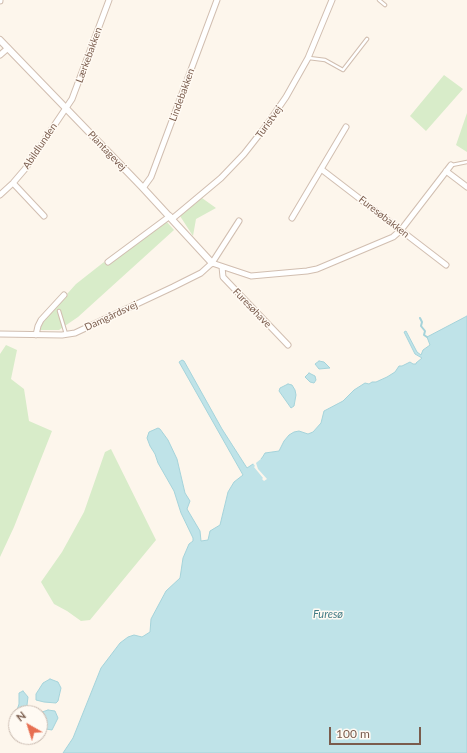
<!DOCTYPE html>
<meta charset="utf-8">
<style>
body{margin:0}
#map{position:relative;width:467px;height:753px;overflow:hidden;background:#fdf6ec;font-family:Lato,sans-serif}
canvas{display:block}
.north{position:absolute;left:8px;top:705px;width:40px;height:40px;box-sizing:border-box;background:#fffaf3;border:1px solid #cabbb1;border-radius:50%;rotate:321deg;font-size:11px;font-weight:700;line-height:16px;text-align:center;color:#7a5c4d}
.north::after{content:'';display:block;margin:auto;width:14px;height:18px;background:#e76f51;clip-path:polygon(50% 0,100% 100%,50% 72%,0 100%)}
.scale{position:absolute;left:329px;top:727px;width:92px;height:18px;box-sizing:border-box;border:2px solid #7a5c4d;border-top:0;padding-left:5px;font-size:12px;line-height:14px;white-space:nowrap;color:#7a5c4d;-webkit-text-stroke:3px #fffaf3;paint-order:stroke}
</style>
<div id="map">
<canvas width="467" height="753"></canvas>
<div class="north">N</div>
<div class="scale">100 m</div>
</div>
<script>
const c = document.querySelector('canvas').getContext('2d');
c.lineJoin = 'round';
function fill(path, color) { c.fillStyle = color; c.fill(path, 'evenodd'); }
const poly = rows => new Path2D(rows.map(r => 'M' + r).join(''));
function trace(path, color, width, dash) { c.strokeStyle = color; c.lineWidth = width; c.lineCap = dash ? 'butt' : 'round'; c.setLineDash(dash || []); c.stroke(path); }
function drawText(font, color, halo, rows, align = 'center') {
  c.font = font + ' Lato,sans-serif'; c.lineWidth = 3; c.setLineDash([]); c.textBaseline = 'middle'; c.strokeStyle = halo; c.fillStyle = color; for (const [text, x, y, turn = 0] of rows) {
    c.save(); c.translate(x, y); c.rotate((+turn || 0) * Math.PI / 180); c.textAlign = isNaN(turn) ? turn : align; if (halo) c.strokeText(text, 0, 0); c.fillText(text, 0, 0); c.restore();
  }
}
fill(poly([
 [444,75,463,89,426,131,410,116],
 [467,113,467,152,456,145],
 [202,198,216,208,196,219,193,236,180,216],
 [166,221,174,230,78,317,59,330,40,330,39,329,40,325,55,307,68,295,67,294,76,284,104,262,107,265],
 [6,345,17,350,11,379,24,389,29,421,52,431,14,527,0,557,0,354],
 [111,449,156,540,90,620,81,621,67,611,54,604,41,582,62,552,84,512,105,452]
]), '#d8ecc9');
const water = poly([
 [467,316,467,753,63,753,73,738,101,668,120,643,128,637,134,635,142,637,150,632,151,619,166,591,180,578,183,558,189,544,193,541,193,538,181,513,174,491,158,463,155,454,150,446,147,438,149,432,158,428,160,429,168,440,177,459,185,493,190,501,187,509,200,531,201,541,208,540,210,531,220,525,228,492,234,482,243,475,179,362,182,360,184,361,222,429,247,468,262,458,265,453,279,451,284,441,289,435,294,432,299,431,308,434,313,432,321,423,324,411,343,401,354,390,365,383,369,384,372,382,376,382,387,377,395,372,399,366,402,366,410,362,413,364,416,364,416,363,422,358,415,354,404,332,406,331,417,352,421,355,423,350,430,345,427,337,467,316],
 [319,361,324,362,330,368,319,369,315,364,319,361],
 [309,373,315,376,316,380,314,383,310,382,305,377,309,373],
 [288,384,292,385,295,390,296,395,294,406,291,408,279,391,280,388,288,384],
 [50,679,58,682,61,688,58,701,56,703,44,702,36,700,36,694,43,683,50,679],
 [23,691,28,697,26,713,16,713,19,704,19,693,23,691],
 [48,710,55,711,58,718,52,730,46,729,40,725,39,713,48,710]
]);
fill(water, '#bfe3e8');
trace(water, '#a5d3da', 1);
fill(poly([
 [260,457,261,459,256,463,258,469,267,479,264,481,262,479,263,478,254,467,255,466,252,462]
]), '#fdf6ec');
trace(poly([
 [420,318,422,322,421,326,425,331,424,335,427,337]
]), '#a5d3da', 2);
const service = poly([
 [379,0,385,5],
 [309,58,325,60,343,70,367,39],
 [452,165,467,162],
 [59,311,66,334]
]);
const minor = poly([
 [0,1,0,0],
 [0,55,8,48],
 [321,169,446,265],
 [446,171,467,187],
 [13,183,44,216],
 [143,188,151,177,217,0],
 [0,195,13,183,25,169,72,99,109,0],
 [292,218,346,127],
 [172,219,221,178,244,154,266,126,286,97,308,58,332,0],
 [108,262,170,216],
 [212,263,251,276,307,271,317,269,393,237,401,230,451,165],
 [222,267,223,277,288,345],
 [0,334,62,335,75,333,173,287,201,273,212,263,239,221],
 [36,335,38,326,41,320,64,295]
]);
const tertiary = poly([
 [0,40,143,188,212,263]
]);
trace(service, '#d1beb0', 4.5);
trace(minor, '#d1beb0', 7);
trace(tertiary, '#d1beb0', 8);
trace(service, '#fff', 2.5);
trace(minor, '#fff', 5);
trace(tertiary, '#fff', 6);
drawText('10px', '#7a5c4d', '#fffaf3', [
 ["Lærkebakken",89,55,-70],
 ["Lindebakken",182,95,-70],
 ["Turistvej",269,122,-54],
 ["Abildlunden",40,146,-56],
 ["Plantagevej",107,151,46],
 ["Furesøbakken",384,217,38],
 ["Furesøhave",252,308,46],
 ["Damgårdsvej",111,316,-25]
]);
drawText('italic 11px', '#437c86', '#fffaf3', [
 ["Furesø",328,614]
]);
</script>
